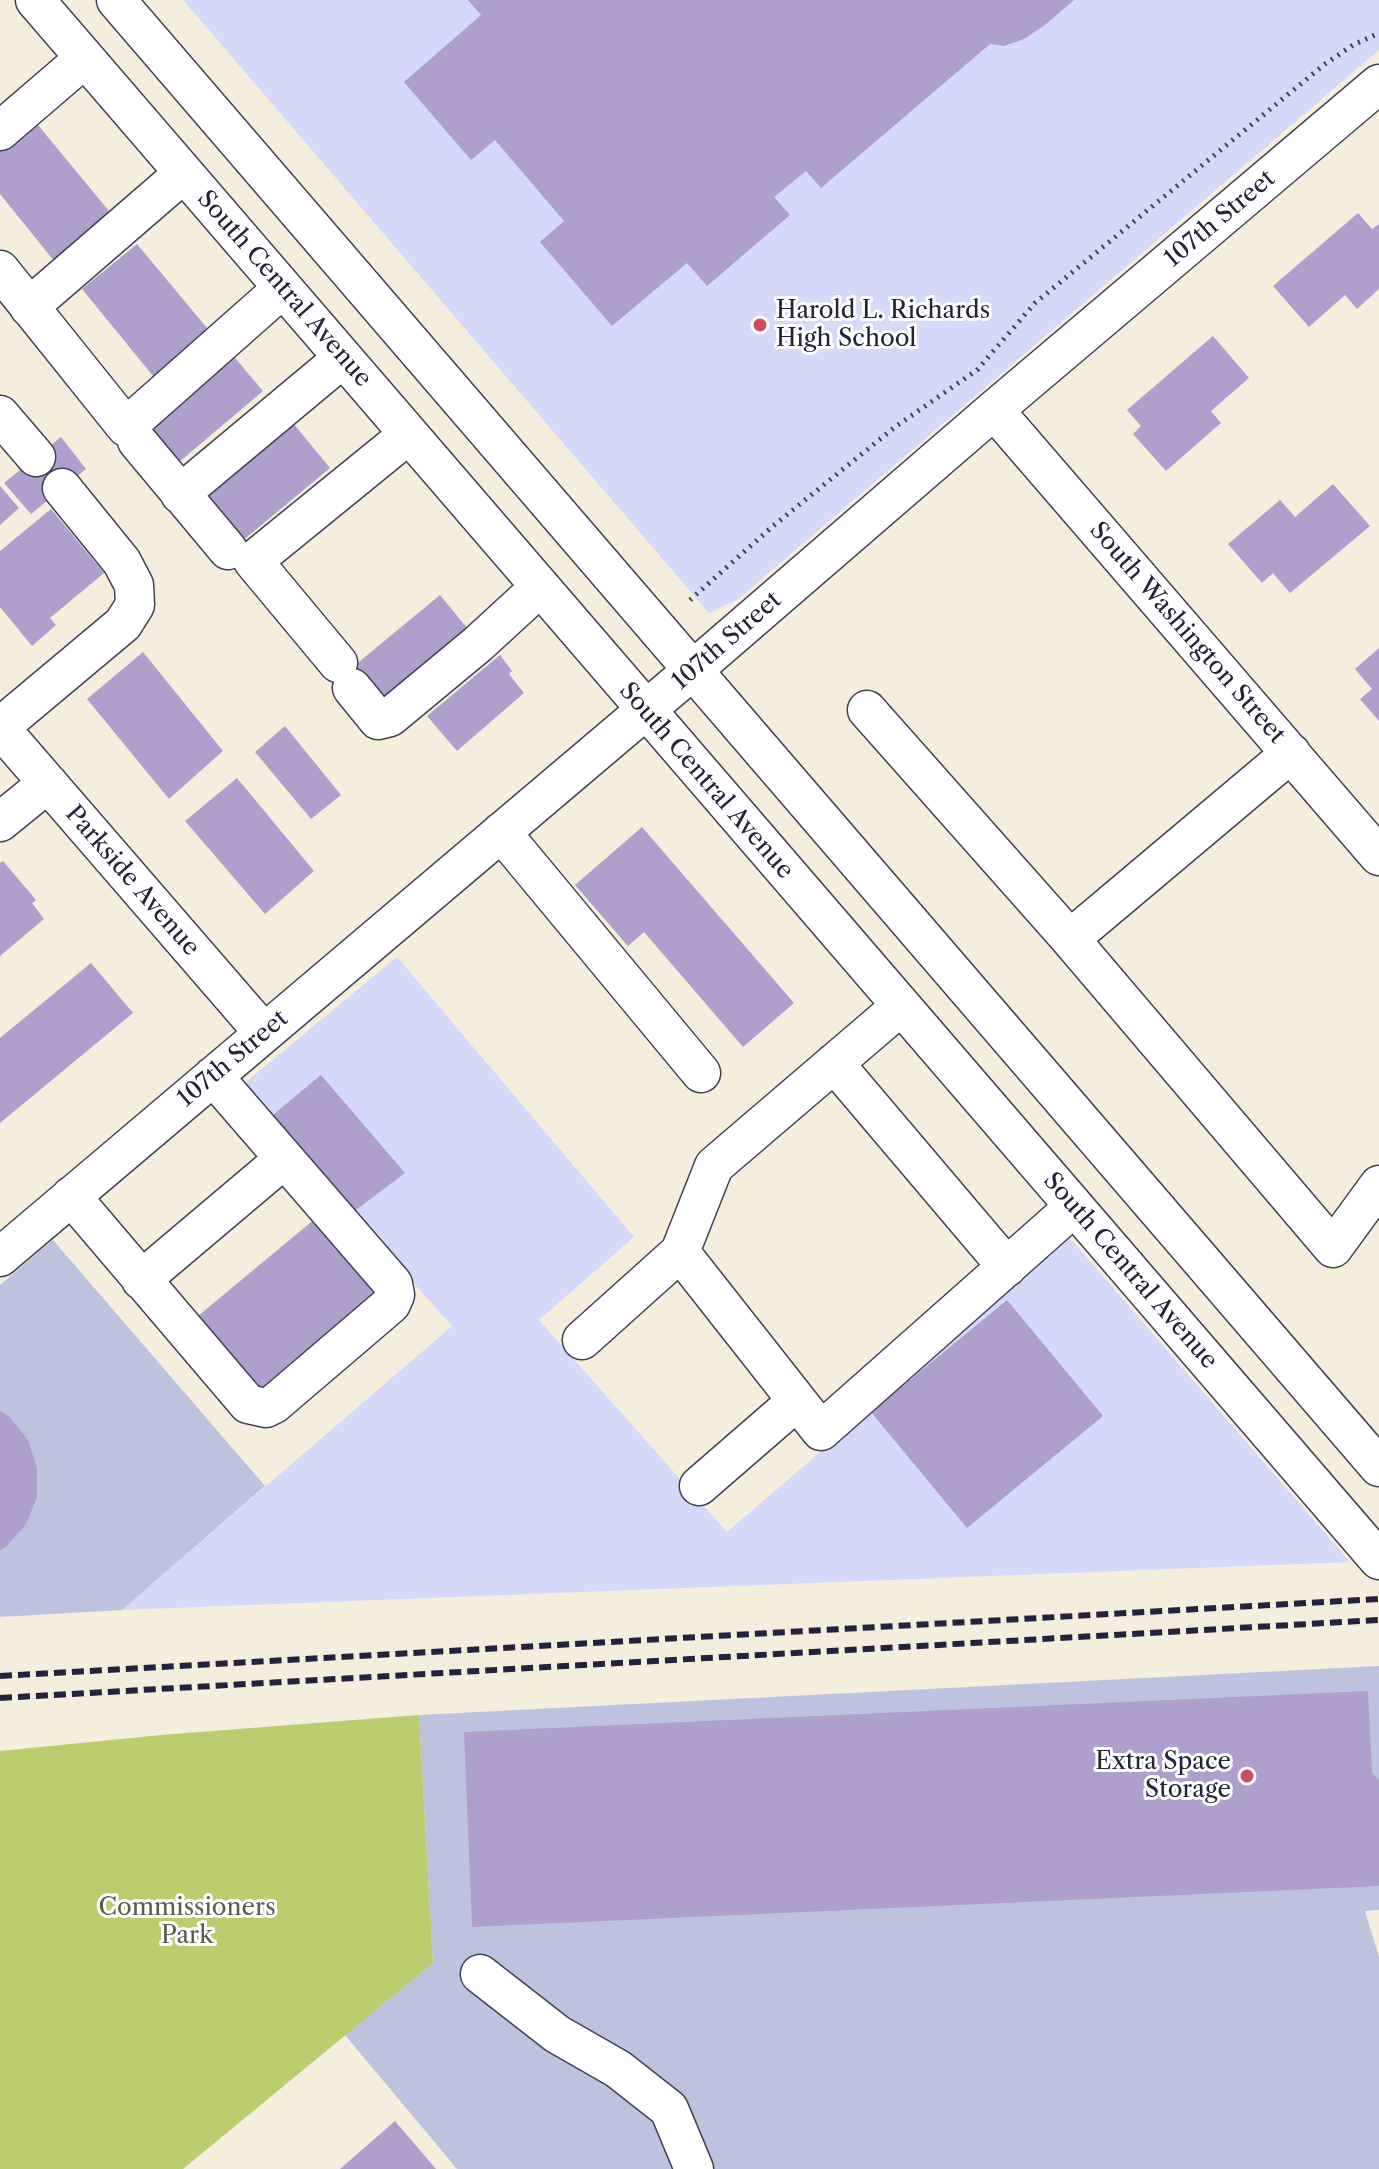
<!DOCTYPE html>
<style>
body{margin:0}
canvas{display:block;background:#f5eedc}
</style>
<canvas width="1379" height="2169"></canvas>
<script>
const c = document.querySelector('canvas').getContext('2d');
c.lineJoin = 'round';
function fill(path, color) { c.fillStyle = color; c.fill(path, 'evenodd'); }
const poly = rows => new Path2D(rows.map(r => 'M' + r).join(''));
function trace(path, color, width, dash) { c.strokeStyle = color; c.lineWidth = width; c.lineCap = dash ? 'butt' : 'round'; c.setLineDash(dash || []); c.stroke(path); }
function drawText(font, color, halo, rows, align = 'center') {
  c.font = font + ' "Libre Caslon Text",serif'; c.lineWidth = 6; c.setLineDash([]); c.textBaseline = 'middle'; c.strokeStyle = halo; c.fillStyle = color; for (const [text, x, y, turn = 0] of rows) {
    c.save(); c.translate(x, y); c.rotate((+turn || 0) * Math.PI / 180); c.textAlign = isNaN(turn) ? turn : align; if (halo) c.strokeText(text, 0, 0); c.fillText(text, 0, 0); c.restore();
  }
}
fill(poly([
 [183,0,1379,0,1379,50,737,600,709,613],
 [397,957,634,1237,539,1320,727,1532,1070,1238,1350,1562,122,1610,452,1326,239,1088]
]), '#d4d8f9');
fill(poly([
 [53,1240,265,1486,122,1610,0,1617,0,1285],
 [1379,1666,1379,1910,1365,1911,1379,1957,1379,2169,457,2169,345,2035,433,1963,419,1715]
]), '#bdc3de');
fill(poly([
 [419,1715,433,1963,183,2169,0,2169,0,1751,161,1735]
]), '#bccd70');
fill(poly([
 [468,0,1074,0,1045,25,1024,39,1004,46,990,44,821,188,806,171,774,197,790,215,707,286,687,263,612,326,540,242,564,221,495,140,471,160,404,82,481,15],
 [33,119,118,222,59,267,0,194,0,146],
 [1358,213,1372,229,1379,224,1379,289,1357,309,1345,295,1309,327,1273,286],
 [137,244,217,340,162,387,82,289],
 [1213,336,1249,378,1211,411,1221,423,1166,471,1133,434,1141,426,1127,410],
 [230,352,263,391,178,463,145,424],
 [288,417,330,468,241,542,199,492],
 [61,437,86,469,31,514,4,483],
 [1333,484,1370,526,1290,593,1273,573,1262,583,1228,544,1280,500,1295,517],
 [0,486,19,508,0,525],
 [51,509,104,573,50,618,56,625,32,646,0,607,0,551],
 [440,595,472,634,387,705,354,666],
 [1379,648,1379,721,1360,699,1372,689,1355,669],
 [143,652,223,751,169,799,87,699],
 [500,655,512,671,509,674,524,693,457,751,427,716],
 [285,726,341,795,311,819,255,752],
 [237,778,314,871,265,914,185,821],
 [642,827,794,1003,743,1047,644,932,628,946,575,885],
 [3,861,36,900,32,903,44,919,0,956,0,863],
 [91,963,133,1013,0,1123,0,1038],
 [321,1075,405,1173,352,1213,268,1119],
 [322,1213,387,1290,259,1397,192,1321],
 [1007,1300,1103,1416,967,1528,871,1412],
 [0,1411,10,1417,28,1440,37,1468,37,1497,26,1524,7,1546,0,1550],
 [1368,1691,1372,1773,1379,1780,1379,1886,472,1927,464,1732],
 [395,2121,436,2169,340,2169]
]), '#ae9fcc');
const minor = poly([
 [35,0,1379,1560],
 [116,0,1379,1467],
 [0,131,85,58],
 [0,270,126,427,283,288],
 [29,307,184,173],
 [994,410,1379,856],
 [0,415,36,457],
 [137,441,228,550],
 [180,494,343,358],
 [338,663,253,561,409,434],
 [352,688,378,720,390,717,478,644,540,587],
 [867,710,1070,939],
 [0,727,123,624,135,605,134,585,122,562,62,488],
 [0,728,264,1033],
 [1291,753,1070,939,1333,1248,1379,1185],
 [0,822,48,783],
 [501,832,701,1073],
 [901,1006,714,1166,680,1252,821,1431,1074,1207],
 [834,1063,1007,1267],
 [71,1196,248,1404,266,1408,274,1404,391,1304,395,1295,393,1284,213,1076],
 [0,1257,693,670,994,410,1379,84],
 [141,1280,283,1160],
 [582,1340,680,1252],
 [699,1486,797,1401],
 [480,1974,557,2034,618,2069,669,2109,694,2169]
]);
trace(minor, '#424153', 41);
trace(poly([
 [690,600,773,526,895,427,977,370,1035,303,1325,64,1353,45,1379,33]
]), '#424153', 5, [2, 6]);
trace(minor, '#fff', 38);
trace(poly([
 [0,1676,1379,1599],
 [0,1698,1379,1620]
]), '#22223b', 6, [12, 6]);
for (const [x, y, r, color] of [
 [760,325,8,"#d1495b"],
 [1247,1776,8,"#d1495b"]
]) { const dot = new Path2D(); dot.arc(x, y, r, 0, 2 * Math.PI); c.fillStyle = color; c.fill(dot); trace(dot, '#fff', 3); }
drawText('24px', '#22223b', '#fff', [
 ["107th Street",1220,219,-40],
 ["South Central Avenue",284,289,49],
 ["South Washington Street",1187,633,49],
 ["107th Street",727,641,-41],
 ["South Central Avenue",706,781,49],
 ["Parkside Avenue",132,881,49],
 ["107th Street",233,1059,-40],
 ["South Central Avenue",1130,1271,49]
]);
drawText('24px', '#22223b', '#fff', [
 ["Harold L. Richards",776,311],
 ["High School",776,339],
 ["Extra Space",1231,1762,"right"],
 ["Storage",1231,1790,"right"]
], 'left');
drawText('24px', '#585e4e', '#fff', [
 ["Commissioners",187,1908],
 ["Park",187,1936]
]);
</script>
